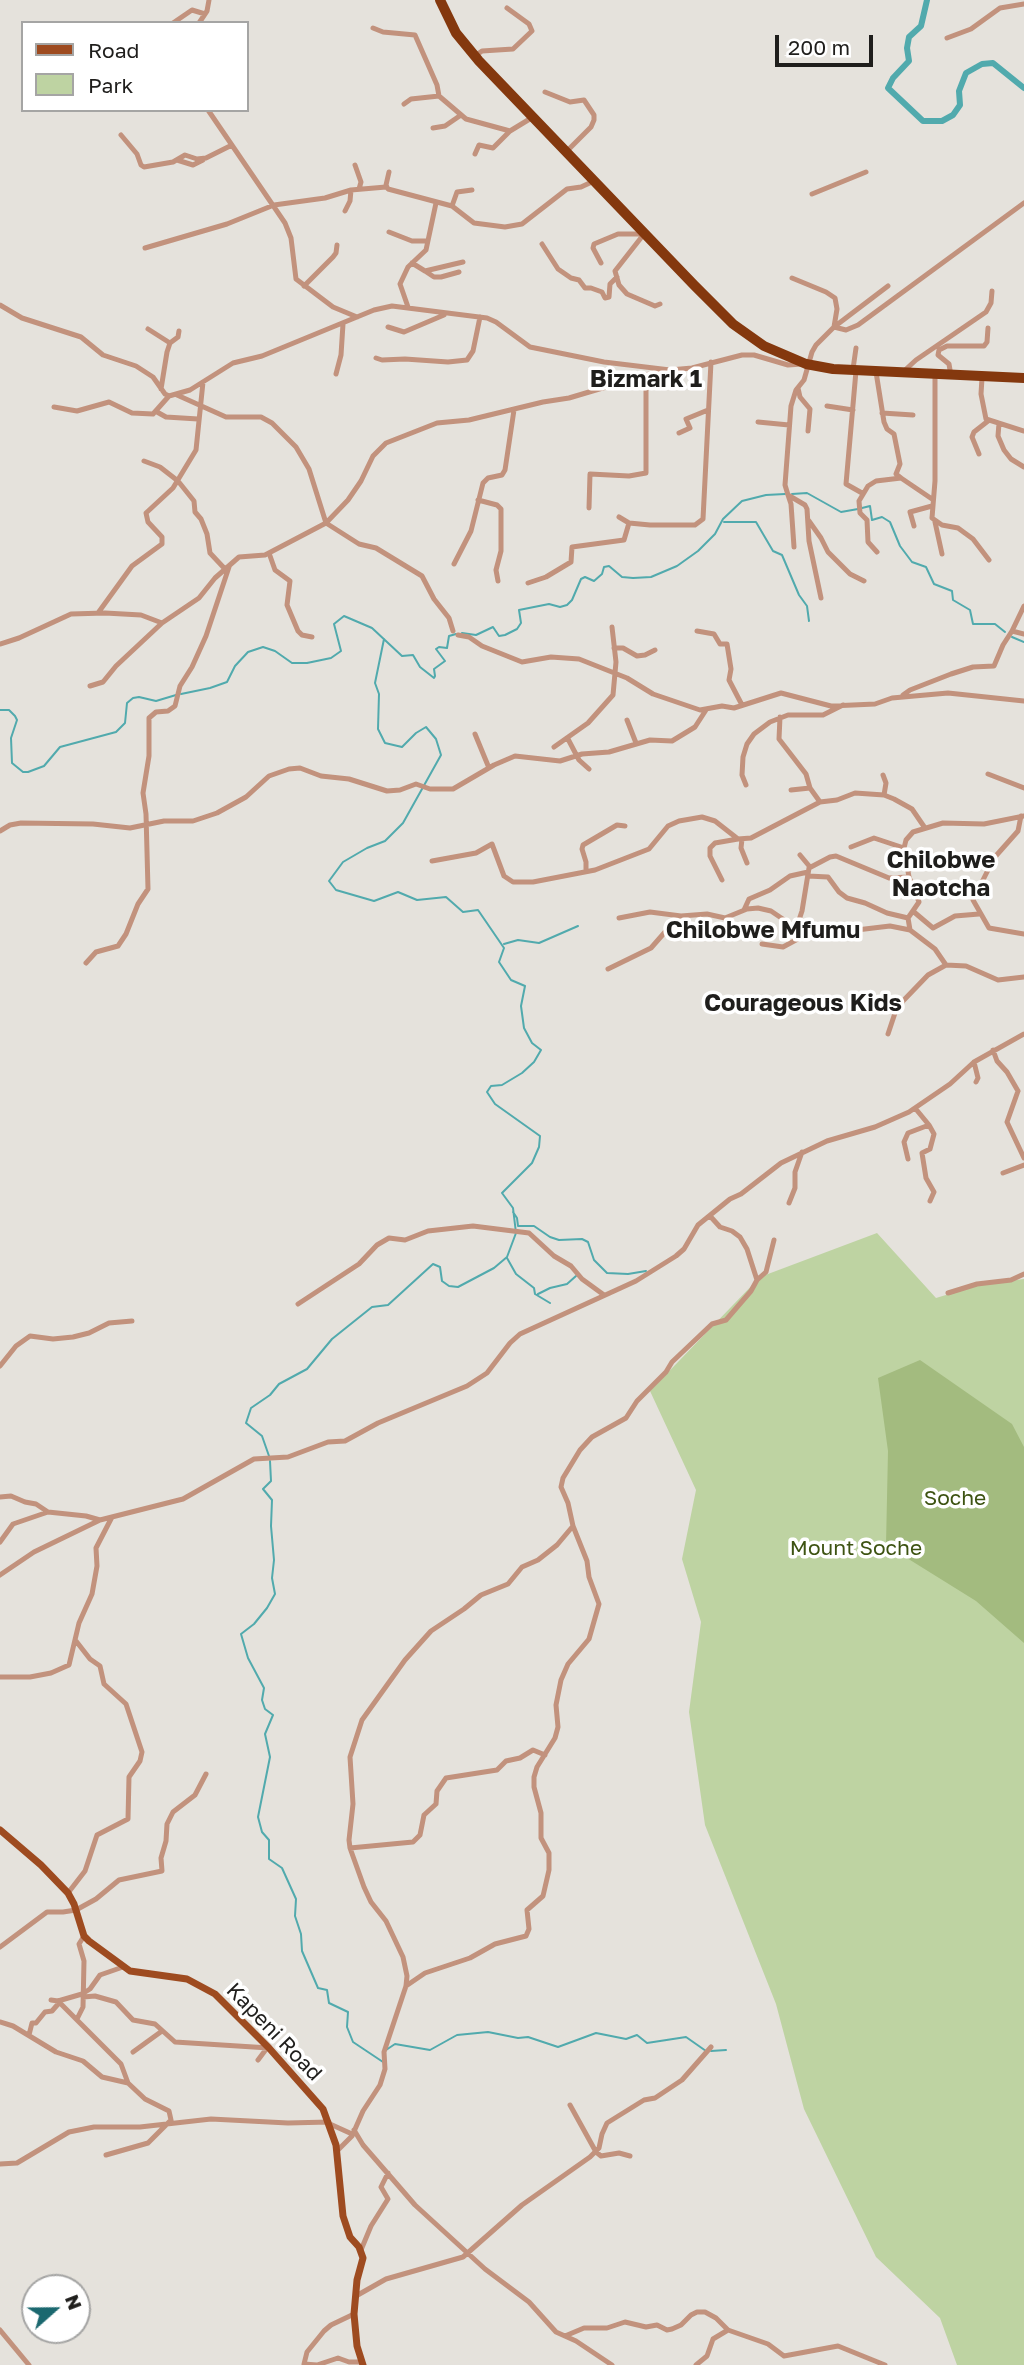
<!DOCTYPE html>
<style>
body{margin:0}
#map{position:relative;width:1024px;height:2365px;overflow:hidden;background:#e5e2dc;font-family:"Golos Text",sans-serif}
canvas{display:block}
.legend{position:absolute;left:21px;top:21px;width:228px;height:91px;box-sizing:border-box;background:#fff;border:2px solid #a5a5a4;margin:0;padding:9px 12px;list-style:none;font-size:21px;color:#1f1e1c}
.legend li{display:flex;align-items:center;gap:14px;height:35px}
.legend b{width:35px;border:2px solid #a5a5a4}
.north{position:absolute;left:21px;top:2274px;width:70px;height:70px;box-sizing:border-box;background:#fff;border:2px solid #a5a5a4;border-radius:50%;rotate:69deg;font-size:19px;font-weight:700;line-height:28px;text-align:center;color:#1f1e1c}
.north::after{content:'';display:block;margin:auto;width:24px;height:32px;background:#1b686f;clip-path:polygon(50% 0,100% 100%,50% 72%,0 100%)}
.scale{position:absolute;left:775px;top:35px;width:98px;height:32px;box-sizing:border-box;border:4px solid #1f1e1c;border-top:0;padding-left:9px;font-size:21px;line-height:24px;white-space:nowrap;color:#1f1e1c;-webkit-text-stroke:5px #fff;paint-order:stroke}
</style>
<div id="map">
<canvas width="1024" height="2365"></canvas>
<ul class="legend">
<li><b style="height:9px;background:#9e4b20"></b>Road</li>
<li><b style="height:19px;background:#bed3a2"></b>Park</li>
</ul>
<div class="north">N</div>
<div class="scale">200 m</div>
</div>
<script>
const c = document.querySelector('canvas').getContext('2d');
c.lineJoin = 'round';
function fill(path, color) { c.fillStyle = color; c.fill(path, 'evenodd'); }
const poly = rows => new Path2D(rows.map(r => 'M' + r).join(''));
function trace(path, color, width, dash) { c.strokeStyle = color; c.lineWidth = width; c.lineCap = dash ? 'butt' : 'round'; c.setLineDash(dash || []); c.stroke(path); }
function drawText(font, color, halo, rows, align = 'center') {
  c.font = font + ' "Golos Text",sans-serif'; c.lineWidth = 7; c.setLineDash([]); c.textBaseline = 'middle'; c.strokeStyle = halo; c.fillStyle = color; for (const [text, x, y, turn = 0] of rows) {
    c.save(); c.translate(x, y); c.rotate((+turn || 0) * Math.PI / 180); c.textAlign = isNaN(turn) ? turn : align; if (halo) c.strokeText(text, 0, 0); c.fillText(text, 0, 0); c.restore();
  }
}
fill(poly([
 [877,1233,936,1298,979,1285,1024,1279,1024,2365,957,2365,940,2318,876,2257,804,2109,776,2004,705,1825,689,1712,701,1622,682,1559,696,1490,650,1391,760,1277]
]), '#bed3a2');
fill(poly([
 [920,1360,1012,1424,1024,1447,1024,1643,976,1601,886,1545,888,1451,878,1378]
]), '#a3bb7f');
trace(poly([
 [792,494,807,493,841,512,858,509],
 [862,508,870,506,872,520,882,517,890,522,900,546,912,562,926,567,934,584,952,591,953,600,970,610,973,624,995,624,1005,632],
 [724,522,756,522,773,551,782,555,799,595,807,606,809,621],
 [462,633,476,635,493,627,499,636,505,635,517,629,521,623,519,610,549,604,560,607,567,605,572,600,581,579,585,577,594,581,602,574,604,567,609,566,622,577,633,578,651,577,677,566,698,551,715,534,723,519,742,501,766,495,785,494],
 [1012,637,1024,642],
 [181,694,210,688,227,682,235,666,248,652,263,647,275,651,292,663,307,663,331,658,341,651,334,624,344,616,372,628,402,656,413,655,420,667,434,678,435,676,434,669,445,661,436,649,439,647,447,648,449,636,456,634],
 [0,710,9,710,15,716,17,720,11,738,12,763,23,772,28,772,44,766,60,747,116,732,125,723,127,703,133,698,139,697,156,701,176,695],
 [504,944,518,940,539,943,578,926],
 [513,1212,517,1218,518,1226,534,1226,550,1237,559,1240,582,1239,588,1242,594,1260,607,1273,628,1274,646,1271],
 [507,1258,516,1274,534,1288,535,1294,550,1303],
 [538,1294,550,1288,567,1284,576,1276],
 [269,1456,262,1436,246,1423,251,1408,270,1395,279,1384,307,1369,332,1339,372,1307,388,1305,433,1264,440,1267,442,1281,449,1286,458,1287,494,1268,507,1257,516,1233,513,1208,502,1193,532,1163,539,1147,540,1136,495,1104,487,1092,491,1086,502,1085,522,1073,534,1062,541,1050,532,1043,524,1028,521,1006,525,986,511,980,499,962,504,948,478,910,463,912,446,897,417,900,398,892,374,901,336,890,329,881,343,862,367,848,385,841,403,823,441,755,436,739,426,727,416,733,402,747,385,743,378,729,379,694,375,683,384,639],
 [270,1461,271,1481,263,1489,272,1500,271,1526,274,1560,272,1578,275,1594,267,1608,254,1624,241,1634,248,1658,264,1688,262,1700,265,1709,273,1715,265,1734,270,1757,258,1817,262,1832,269,1840,269,1859,282,1868,296,1899,295,1916,301,1934,302,1951,318,1988,327,1990,329,2003,348,2012,347,2027,353,2042,383,2062],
 [386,2050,395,2044,430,2050,457,2035,488,2032,518,2038,528,2037,558,2047,596,2033,626,2039,637,2035,647,2043,686,2037,706,2051],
 [711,2051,726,2050]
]), '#51aaad', 2);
trace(poly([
 [927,0,921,26,909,37,907,48,909,61,893,78,888,88,923,121,942,121,953,115,960,105,959,91,966,73,982,64,993,63,1024,88]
]), '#51aaad', 6);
trace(poly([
 [173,23,192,10,205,14],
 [199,23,207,11,209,0],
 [373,28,383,32,415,35,437,85,439,96],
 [947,38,971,29,1000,8,1024,4],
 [475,56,482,51,513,49,532,31,529,24,507,8],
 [545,92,570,102,584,100,594,115,594,120,591,127,567,151],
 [404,104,411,99,439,96,466,119,510,131,533,117],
 [208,110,285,223,291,238,296,279,333,307,357,317],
 [433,128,445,126,461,115],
 [121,135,137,154,141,165,144,167,173,162,185,155,197,159,206,158,232,145],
 [475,154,479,145,493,148,510,131],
 [177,160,193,165,203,160],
 [355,165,361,182,359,189],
 [389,172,386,185,388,189,452,206,474,223,505,227,522,224,567,189,581,187,594,181],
 [351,190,386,187],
 [812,194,866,172],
 [452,206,457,192,472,190],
 [389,232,412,241,427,241],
 [644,234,615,271,619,285,627,294,655,306,660,304],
 [542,244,558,269,571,278,579,280,585,288,591,288,602,292,605,298,609,297,610,284,617,277],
 [145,248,227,224,274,205,325,198,351,190,350,201,345,211],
 [412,263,425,271,463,262],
 [601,263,593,248,594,244,618,234,644,234],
 [425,271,434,277,441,277,459,272],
 [792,278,826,292,835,298,837,309,834,327],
 [304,286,333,257,336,253,337,245],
 [0,305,22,318,81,337,103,355,136,366,153,377,165,394,169,396,190,390,233,363,262,356,374,310,392,306,487,318,496,322,530,347,604,362,670,370,692,368,742,355,754,355,788,365,802,364],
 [408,307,400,284,408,267,426,250,436,203],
 [388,327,404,332,444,315],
 [834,327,888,286],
 [148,329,170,343],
 [376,358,382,360,405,359,448,362,467,360,473,351,480,317],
 [853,369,856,348],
 [856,371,846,484,862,493],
 [904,371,916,360,986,312,991,303,992,291],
 [876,372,884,422,887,429,894,434,900,464,896,474,901,478],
 [336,374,341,355,343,324],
 [935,375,935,481,932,518,942,525,958,528,973,539,989,560],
 [951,376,949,364,938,355,939,350,947,346,984,346,987,342,988,328],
 [982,378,981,394,986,419,1024,431],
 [798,388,800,397,810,409,808,431],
 [161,389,167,352,170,343,178,337,179,331],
 [177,395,226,417,261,417,272,423,296,447,309,469,326,523,359,544,376,548,422,576,434,599,449,618,453,631],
 [827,406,853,410],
 [54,407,77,411,109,402,132,413,153,414,169,396],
 [157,412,166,417,198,419],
 [882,413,913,415],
 [758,422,789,425],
 [999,423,998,436,1004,450,1011,459,1024,467],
 [679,433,690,428,686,419,708,410],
 [979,454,972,437,974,432,988,421],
 [144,461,160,467,178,481,194,501,195,512,201,519,207,534,210,553,225,569],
 [788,495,791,504,794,547],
 [478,500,497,505,501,509,501,551,496,570,498,581],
 [589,508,590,474,629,476,646,473,646,377],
 [619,517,629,523,650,525,695,525,703,519,711,362],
 [809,521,821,538,828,552,850,574,864,581],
 [935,522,942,554],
 [914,526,910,512,932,506],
 [877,552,868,542,867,520,860,513,859,501,868,486,876,481,901,478,932,499],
 [269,553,275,570,290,581,287,605,298,631,302,635,312,637],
 [454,564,471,531,483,483,488,478,502,475,505,470,514,410],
 [528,583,546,577,571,562,572,547,624,540,629,523],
 [821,598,809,541,807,509,805,505,788,495,785,485,791,406,796,390,804,380,812,352,816,345,834,327,846,330,858,325,1024,203],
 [1024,606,1012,631,1024,634],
 [98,613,132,566,162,544,162,537,148,522,146,513,173,488,196,450,203,382],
 [697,631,714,634,720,644,727,644,731,669,729,680,742,705],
 [458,635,469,637,482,646,522,662,551,657,579,659,627,678,653,694,700,710,722,706,734,708,781,693,831,706,875,704,892,698,948,693,1024,701],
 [0,644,19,638,71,614,105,613,141,615,162,623,199,598,215,578,239,557,265,555,326,523,348,500,361,481,373,456,386,443,437,423,469,420,543,402,569,398,663,370],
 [614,648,623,648,637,656,645,655,655,650],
 [90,686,103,682,116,666,162,623],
 [903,695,910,690,951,674,973,667,994,666,1003,645,1012,631],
 [780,717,779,739,806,774,810,788,820,802],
 [627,720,636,743],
 [475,734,489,768],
 [568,739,579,760,589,769],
 [554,747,588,723,613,695,616,662,612,627],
 [988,774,1024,788],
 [883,775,886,783,884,795],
 [746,785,742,775,743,757,747,744,754,734,770,722,788,715,823,715,843,705],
 [791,790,810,788],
 [1021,816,1018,831,994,858,973,900,989,928,1024,934],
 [0,831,10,825,21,823,93,824,130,828,164,821,193,821,217,813,246,797,269,776,289,769,300,768,321,776,349,779,387,791,400,790,416,784,430,789,453,789,494,765,515,756,560,761,582,754,609,752,650,740,672,741,695,727,706,710],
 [742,839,741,848,747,863],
 [851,847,874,838,904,848],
 [800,855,810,867],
 [432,861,476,853,492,844,504,876,513,882,533,882,595,870,649,849,668,826,679,821,702,817,715,821,738,839,751,838,820,802,837,800,855,793,884,795,894,799,912,809,925,828],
 [586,871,586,862,582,849,583,845,617,825,625,826],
 [808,876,828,877,839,892,847,898,865,903,887,913,908,918],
 [722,880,710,856,710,848,715,843,738,839],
 [744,910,749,899,770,890,790,876,808,872],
 [914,912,933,928,955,916,979,914],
 [619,918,650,912,681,916,707,914,725,918,747,909,758,908,771,911,799,930,815,935,890,926,910,930],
 [796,929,802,911,809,868,830,857,836,856,889,878,909,877],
 [762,944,783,947,807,934],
 [86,963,96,952,118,946,126,934,138,904,148,889,146,814,143,793,149,756,149,718,156,712,168,711,175,706,180,686,192,667,206,636,229,567],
 [946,965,935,949,910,930,908,918,919,902,909,877,904,848,906,840,913,832,943,823,984,824,1024,816],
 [608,969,651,948,679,916],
 [888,1034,895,1013,902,1002,928,975,946,965,966,966,998,980,1024,977],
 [993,1050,997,1061,1007,1072,1018,1091],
 [974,1062,978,1078,976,1082],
 [1018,1091,1007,1122,1024,1158],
 [915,1108,929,1125,934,1134,930,1149,922,1153,926,1178,934,1192,930,1201],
 [908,1159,904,1142,908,1133,929,1125],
 [1003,1173,1024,1165],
 [789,1203,795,1188,795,1172,802,1152],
 [757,1280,766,1272,774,1240],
 [948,1293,977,1284,1011,1280,1024,1274],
 [298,1304,359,1264,377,1245,389,1238,405,1240,428,1231,473,1226,529,1233,554,1256,571,1266,582,1279,604,1295],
 [0,1366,16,1346,30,1336,53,1339,73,1337,89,1333,109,1323,132,1321],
 [0,1497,11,1496,25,1502,36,1504,48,1512,86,1516,100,1520],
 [0,1542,13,1524,48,1512],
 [0,1575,34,1552,100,1520,183,1499,254,1459,288,1457,328,1442,345,1441,378,1423,467,1386,487,1373,510,1343,520,1334,636,1281,676,1256,684,1249,698,1225,730,1199,741,1194,781,1163,827,1141,875,1127,909,1112,950,1084,974,1062,1024,1034],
 [0,1677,30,1677,51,1673,69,1665,79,1623,92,1594,97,1566,96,1548,112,1517],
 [350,1848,413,1842,420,1835,424,1815,436,1804,437,1791,446,1778,497,1770,506,1761,520,1758,533,1750,545,1755],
 [68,1893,85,1871,97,1835,128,1819,129,1777,140,1761,142,1752,126,1704,104,1684,100,1666,90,1659,76,1641],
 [0,1947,47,1912,63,1912,76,1910,96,1899,119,1880,162,1871,161,1858,166,1841,167,1824,173,1812,195,1795,206,1774],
 [406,1986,425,1973,470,1958,495,1944,526,1936,529,1929,527,1910,543,1896,549,1870,549,1853,541,1838,541,1813,534,1787,534,1777,537,1767,555,1738,558,1727,556,1705,561,1680,568,1664,589,1639,599,1604,589,1577,587,1561,573,1526],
 [83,1997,95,1996,116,2002,133,2020,155,2024,175,2042,269,2048],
 [51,2000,58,2001,82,1994,90,1989,100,1975,123,1967],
 [58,2001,121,2064,128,2083],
 [77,2019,83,2007,84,1961,79,1944,84,1936],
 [0,2022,13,2026,56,2052,83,2061,102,2077,128,2083,145,2099,169,2111,171,2120,148,2143,106,2155],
 [29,2035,32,2023,36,2023,45,2012,52,2011,59,2003],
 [133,2052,162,2031],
 [258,2060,267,2048],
 [570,2105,596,2152,601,2156,619,2153,630,2156],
 [330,2124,352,2134],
 [354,2130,363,2145,415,2205,485,2269,529,2302,556,2332,576,2341,612,2365],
 [337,2151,352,2136,363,2111,380,2085,385,2069,384,2052,406,1986,407,1976,403,1957,386,1921,371,1902,364,1887,350,1848,349,1840,353,1804,350,1757,362,1720,405,1660,431,1631,464,1609,481,1595,508,1584,522,1567,538,1560,557,1545,573,1526,568,1503,561,1487,563,1478,580,1450,592,1437,626,1418,637,1401,666,1372,672,1362,712,1324,726,1320,751,1291,757,1280,747,1249,740,1237,732,1231,720,1227,710,1216],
 [0,2164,17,2163,69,2132,94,2127,140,2127,211,2119,288,2123,329,2122],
 [361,2250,371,2226,388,2199,381,2187,388,2173],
 [356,2296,386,2279,463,2257,522,2205,590,2157,599,2148,602,2134,607,2123,644,2100,655,2098,682,2080,711,2047],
 [354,2314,331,2325,324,2331,307,2352,304,2364,317,2365,338,2358,349,2362,362,2362],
 [0,2330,29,2365],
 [565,2336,584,2328,607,2328,625,2322,646,2327,657,2325,667,2330,672,2329,681,2325,691,2315,697,2312,705,2312,716,2318,728,2330],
 [696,2365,707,2356,713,2339,728,2330,768,2344,784,2356,838,2346,885,2365]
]), '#c2927d', 5);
trace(poly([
 [0,1830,41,1865,68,1893,74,1904,84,1936,89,1941,130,1971,187,1979,215,1994,269,2048,323,2109,336,2145,343,2216,350,2237,359,2247,363,2258,357,2280,354,2314,357,2346,363,2365]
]), '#9e4b20', 7);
trace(poly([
 [440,0,456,33,479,61,694,285,733,324,764,346,806,364,833,369,1024,378]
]), '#84380e', 10);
drawText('21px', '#3d5312', '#fff', [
 ["Soche",955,1498],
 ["Mount Soche",856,1548]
]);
drawText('21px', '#1f1e1c', '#fff', [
 ["Kapeni Road",274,2032,46]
]);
drawText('bold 24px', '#1f1e1c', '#fff', [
 ["Bizmark 1",646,379],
 ["Chilobwe",941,860],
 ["Naotcha",941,888],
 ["Chilobwe Mfumu",763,930],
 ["Courageous Kids",803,1003]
]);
</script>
